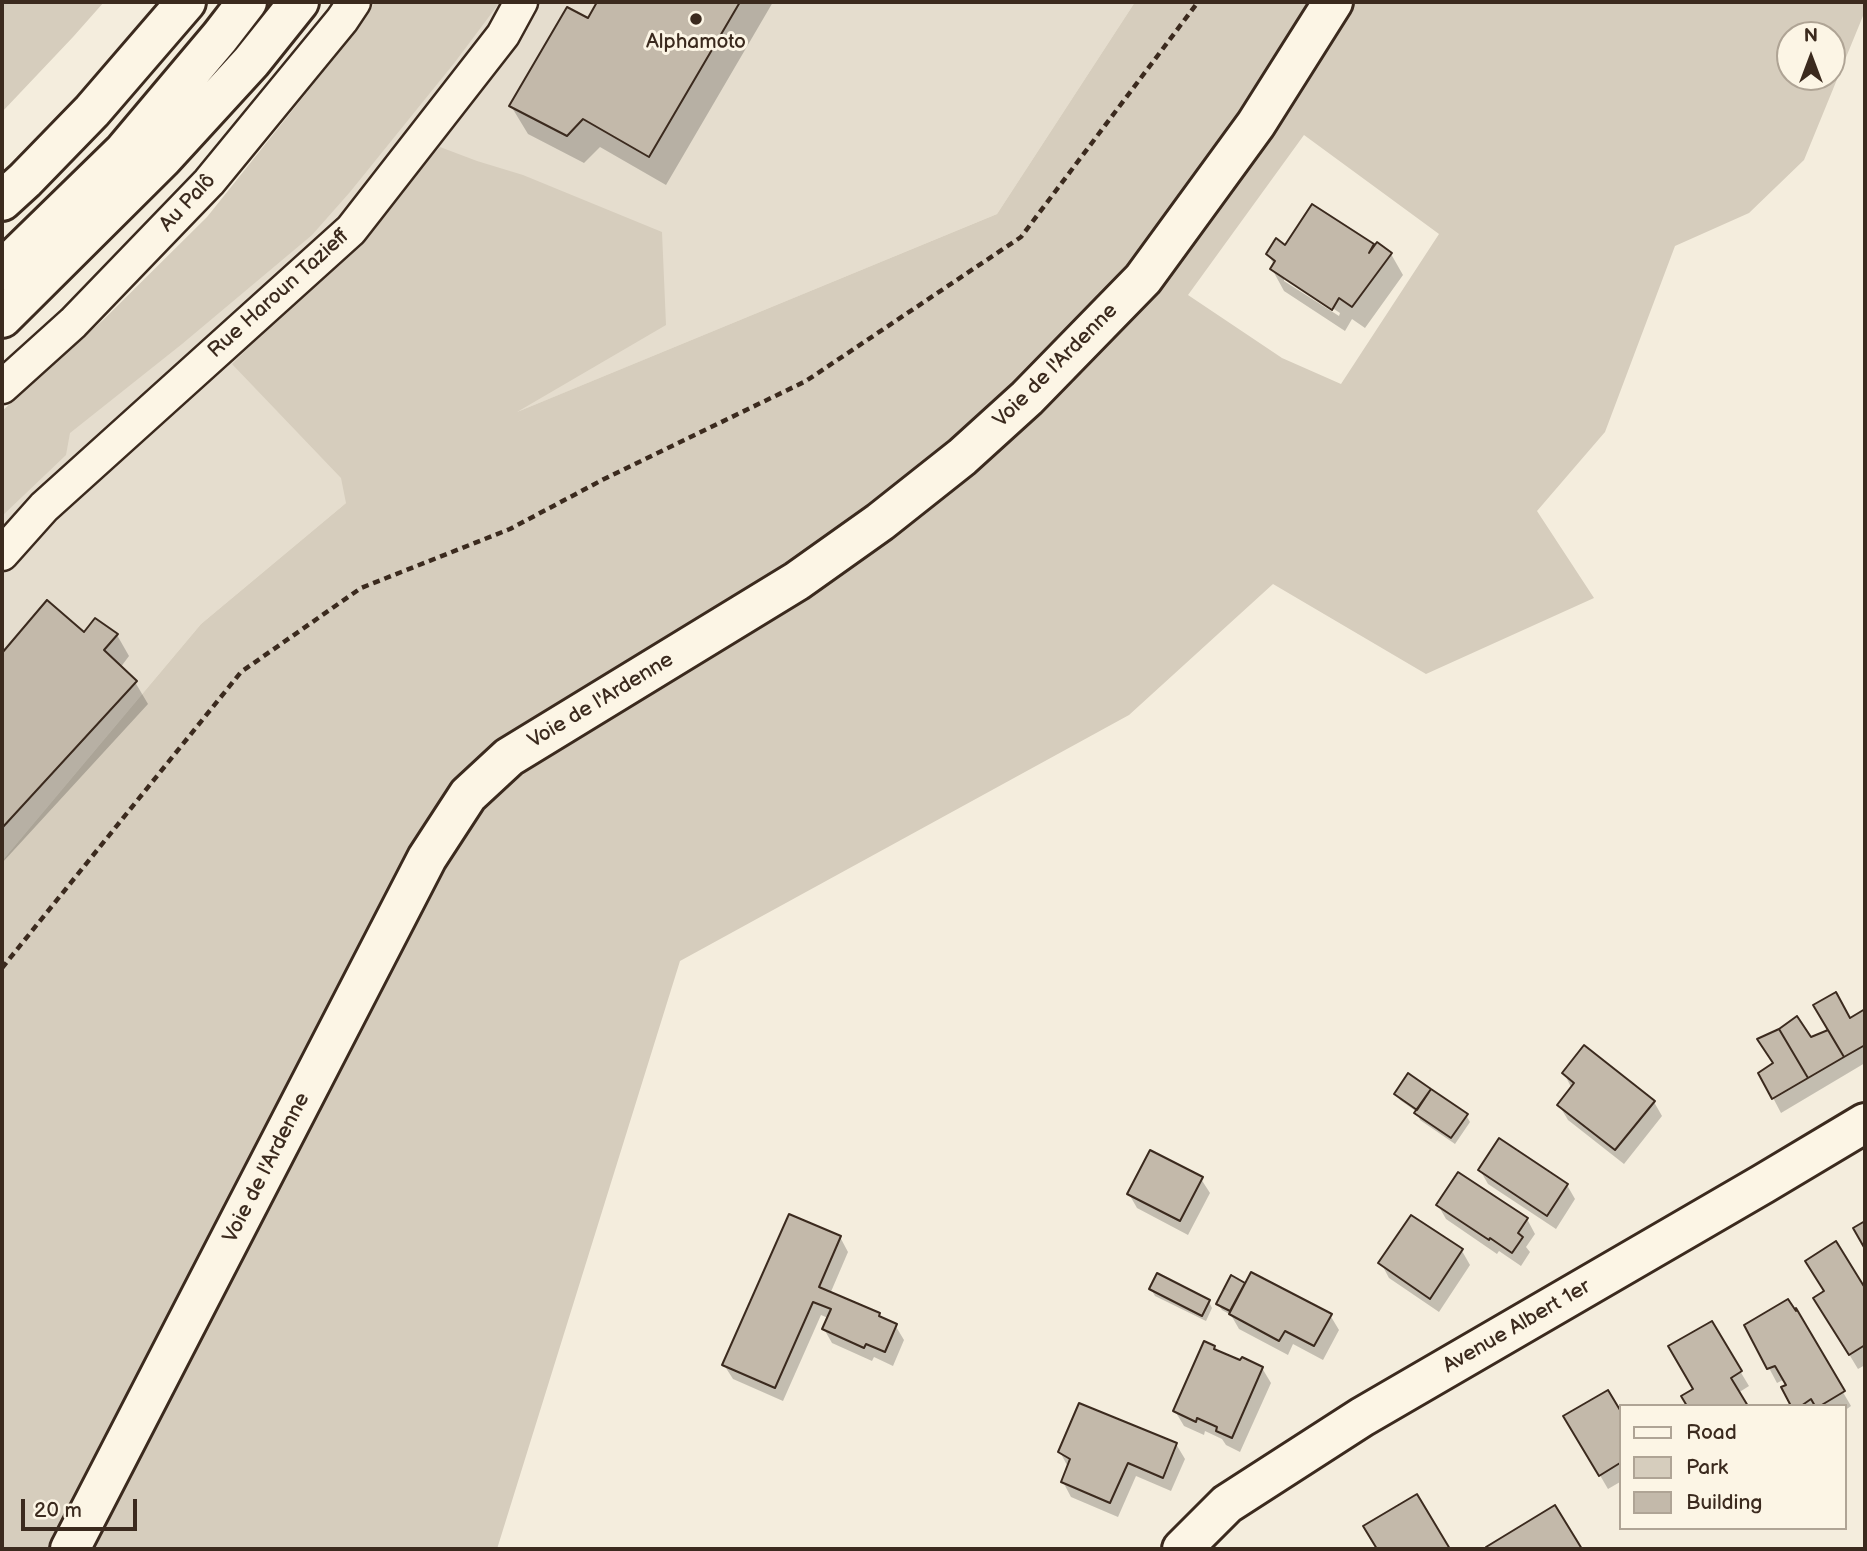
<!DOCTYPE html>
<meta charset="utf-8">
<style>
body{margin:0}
#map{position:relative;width:1867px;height:1551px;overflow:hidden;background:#f4eddd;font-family:"Balsamiq Sans",sans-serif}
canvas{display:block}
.frame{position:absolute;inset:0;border:4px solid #3b2a1e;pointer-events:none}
.legend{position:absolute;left:1619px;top:1404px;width:228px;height:126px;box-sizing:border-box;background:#fcf5e5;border:2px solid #afa495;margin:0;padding:9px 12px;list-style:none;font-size:21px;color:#3b2a1e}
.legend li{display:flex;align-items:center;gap:14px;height:35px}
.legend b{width:35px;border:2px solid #afa495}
.north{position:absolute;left:1776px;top:21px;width:70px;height:70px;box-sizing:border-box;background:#fcf5e5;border:2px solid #afa495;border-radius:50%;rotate:0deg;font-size:19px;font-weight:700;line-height:28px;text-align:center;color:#3b2a1e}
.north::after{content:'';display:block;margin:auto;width:24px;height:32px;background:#3b2a1e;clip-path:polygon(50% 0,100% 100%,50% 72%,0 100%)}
.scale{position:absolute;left:21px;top:1499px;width:116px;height:32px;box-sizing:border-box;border:4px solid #3b2a1e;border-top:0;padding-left:9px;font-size:21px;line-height:24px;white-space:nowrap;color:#3b2a1e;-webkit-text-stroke:5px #fcf5e5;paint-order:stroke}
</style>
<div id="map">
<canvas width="1867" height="1551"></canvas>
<div class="frame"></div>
<ul class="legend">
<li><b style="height:9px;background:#fcf5e5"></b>Road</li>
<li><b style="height:19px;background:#d6cdbd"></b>Park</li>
<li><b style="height:19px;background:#c3b9aa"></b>Building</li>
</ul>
<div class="north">N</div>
<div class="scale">20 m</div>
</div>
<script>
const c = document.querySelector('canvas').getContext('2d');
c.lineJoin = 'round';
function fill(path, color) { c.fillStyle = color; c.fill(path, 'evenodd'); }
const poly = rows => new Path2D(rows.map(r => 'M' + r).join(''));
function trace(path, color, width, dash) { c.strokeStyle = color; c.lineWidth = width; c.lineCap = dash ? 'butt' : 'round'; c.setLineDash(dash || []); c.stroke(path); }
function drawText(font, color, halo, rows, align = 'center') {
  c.font = font + ' "Balsamiq Sans",sans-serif'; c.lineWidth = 6; c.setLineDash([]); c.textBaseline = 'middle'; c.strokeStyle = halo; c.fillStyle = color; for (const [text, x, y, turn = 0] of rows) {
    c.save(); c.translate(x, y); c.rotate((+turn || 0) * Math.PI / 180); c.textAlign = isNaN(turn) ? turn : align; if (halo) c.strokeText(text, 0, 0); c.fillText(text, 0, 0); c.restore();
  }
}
fill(poly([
 [386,2,1135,2,997,214,510,415,346,503,201,624,2,861,2,463,43,419]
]), '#e5ddce');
fill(poly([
 [2,2,104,2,73,37,2,112],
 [375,2,500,2,455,62,350,192,312,235,182,344,70,433,66,455,2,516,2,411,103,320,207,217,359,27],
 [1135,2,1865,2,1865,11,1804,160,1749,213,1675,246,1605,432,1537,511,1594,598,1426,674,1273,584,1129,715,680,961,497,1549,2,1549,2,861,201,624,346,503,341,478,232,364,376,221,440,147,477,161,523,175,662,232,666,325,517,412,997,214],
 [1790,35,1832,35,1832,77,1790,77],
 [1304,135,1439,234,1341,384,1282,358,1188,295]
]), '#d6cdbd');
fill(poly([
 [599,2,773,2,666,185,600,147,584,163,528,134,511,106,588,21],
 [1312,206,1375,247,1391,254,1403,275,1365,328,1352,319,1345,331,1284,291,1272,269,1274,265,1268,254,1286,247],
 [1284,276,1340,313,1339,316,1284,281],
 [48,603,85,634,117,635,129,656,120,668,135,682,148,704,2,863,2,655],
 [1865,1011,1865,1063,1781,1113,1760,1073,1811,1040],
 [1564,1073,1654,1102,1662,1116,1624,1164,1568,1120,1559,1105,1572,1089],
 [1396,1094,1466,1115,1470,1122,1455,1144,1420,1120,1417,1112,1400,1100],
 [1480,1170,1567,1185,1575,1199,1556,1229,1488,1184],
 [1201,1179,1210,1193,1188,1235,1137,1208,1129,1194],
 [1438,1205,1527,1219,1535,1234,1526,1247,1530,1252,1521,1266,1499,1251,1497,1254,1446,1219],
 [840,1237,848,1252,830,1294,879,1315,882,1320,895,1325,904,1340,893,1366,874,1357,872,1361,832,1343,824,1329,828,1318,821,1315,783,1401,733,1379,724,1365],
 [1836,1243,1865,1291,1865,1365,1858,1369,1824,1313,1826,1292],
 [1462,1251,1470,1265,1439,1312,1389,1278,1381,1263],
 [1244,1284,1245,1286,1330,1315,1339,1330,1323,1360,1293,1344,1288,1355,1239,1329,1231,1315,1222,1310,1218,1304],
 [1151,1289,1209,1302,1212,1308,1206,1321,1155,1296],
 [1798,1315,1851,1406,1844,1411,1844,1406,1793,1406,1789,1385,1785,1379,1777,1383,1746,1325],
 [1711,1323,1749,1386,1738,1393,1695,1389],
 [1214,1348,1216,1352,1262,1368,1271,1383,1240,1452,1226,1445,1222,1439,1205,1431,1204,1435,1184,1426,1175,1411],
 [1607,1392,1620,1414,1620,1482,1608,1489,1566,1417],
 [1176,1444,1185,1459,1171,1491,1136,1476,1118,1517,1071,1497,1063,1482,1068,1467,1060,1452]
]), '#0003');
const building = poly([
 [597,2,740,2,649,157,583,119,567,136,509,106,567,7,588,18,597,2],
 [1312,204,1374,244,1369,253,1377,242,1392,253,1352,307,1339,298,1332,310,1270,269,1275,261,1266,254,1276,238,1285,245,1312,204],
 [47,600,84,632,95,618,118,634,104,650,137,681,2,828,2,653,47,600],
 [1836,992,1850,1018,1865,1009,1865,1045,1844,1057,1813,1005,1836,992],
 [1797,1016,1811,1037,1828,1030,1844,1057,1808,1078,1779,1029,1797,1016],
 [1779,1029,1808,1078,1772,1099,1758,1073,1773,1063,1757,1039,1779,1029],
 [1584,1045,1655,1101,1615,1150,1557,1105,1574,1083,1562,1073,1584,1045],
 [1408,1073,1431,1089,1417,1110,1394,1094,1408,1073],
 [1431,1089,1468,1114,1451,1138,1414,1113,1431,1089],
 [1499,1138,1568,1184,1547,1216,1478,1170,1499,1138],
 [1150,1150,1203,1177,1180,1221,1127,1194,1150,1150],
 [1458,1172,1528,1218,1518,1233,1523,1237,1512,1253,1490,1238,1489,1240,1436,1205,1458,1172],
 [789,1214,841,1236,819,1287,880,1313,879,1316,897,1324,885,1352,866,1344,864,1348,822,1329,831,1309,813,1302,775,1388,722,1365,789,1214],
 [1411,1215,1463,1249,1430,1299,1378,1263,1411,1215],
 [1865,1221,1865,1249,1853,1228,1865,1221],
 [1836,1241,1865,1288,1865,1345,1849,1355,1813,1298,1824,1291,1805,1261,1836,1241],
 [1251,1272,1332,1314,1314,1346,1285,1331,1279,1341,1229,1314,1251,1272],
 [1157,1273,1210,1300,1202,1316,1149,1289,1157,1273],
 [1231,1275,1245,1283,1230,1311,1216,1304,1231,1275],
 [1788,1299,1796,1311,1796,1308,1845,1391,1820,1406,1815,1406,1811,1399,1801,1406,1791,1406,1781,1387,1786,1385,1775,1366,1767,1369,1744,1325,1788,1299],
 [1712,1321,1742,1371,1731,1378,1748,1406,1687,1406,1681,1396,1693,1389,1668,1346,1712,1321],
 [1204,1341,1215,1346,1214,1349,1240,1360,1242,1357,1263,1367,1232,1438,1216,1431,1217,1427,1197,1418,1196,1422,1173,1411,1204,1341],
 [1608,1390,1620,1410,1620,1463,1599,1476,1563,1416,1608,1390],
 [1079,1403,1177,1443,1163,1478,1128,1463,1110,1503,1061,1482,1070,1459,1058,1452,1079,1403],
 [1417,1494,1450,1549,1377,1549,1363,1526,1417,1494],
 [1555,1505,1582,1549,1488,1549,1486,1547,1555,1505]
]);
fill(building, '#c3b9aa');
trace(building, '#3b2a1e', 2);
const minor = poly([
 [2,387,73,323,209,182,342,20,354,2],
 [2,554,44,507,351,230,503,35,521,2]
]);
const tertiary = poly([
 [1182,1549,1227,1504,1362,1417,1763,1184,1865,1123]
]);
const primary = poly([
 [70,1549,427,858,468,795,509,757,797,581,880,522,962,457,1027,398,1143,279,1256,124,1333,2]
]);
const motorway = poly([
 [2,201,25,180,92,111,186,2],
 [2,270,124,151,220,37,247,2],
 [2,318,163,158,251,62,299,2]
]);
trace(minor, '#3b2a1e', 37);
trace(tertiary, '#3b2a1e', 44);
trace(primary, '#3b2a1e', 44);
trace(motorway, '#3b2a1e', 44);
trace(poly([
 [2,968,241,672,361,588,510,529,604,479,806,381,1021,237,1198,2]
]), '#3b2a1e', 4.5, [7, 5]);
trace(minor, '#fcf5e5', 32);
trace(tertiary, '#fcf5e5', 38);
trace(primary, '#fcf5e5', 38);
trace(motorway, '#fcf5e5', 38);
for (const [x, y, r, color] of [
 [696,19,7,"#3b2a1e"]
]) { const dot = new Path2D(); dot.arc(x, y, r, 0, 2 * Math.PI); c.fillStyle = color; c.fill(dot); trace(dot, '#fcf5e5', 2.5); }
drawText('21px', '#3b2a1e', '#fcf5e5', [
 ["Alphamoto",696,43]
]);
drawText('21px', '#3b2a1e', '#fcf5e5', [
 ["Au Palô",188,203,-47],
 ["Rue Haroun Tazieff",279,294,-42],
 ["Voie de l'Ardenne",1056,366,-45],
 ["Voie de l'Ardenne",601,701,-31],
 ["Voie de l'Ardenne",267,1168,-63],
 ["Avenue Albert 1er",1517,1327,-30]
]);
</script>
